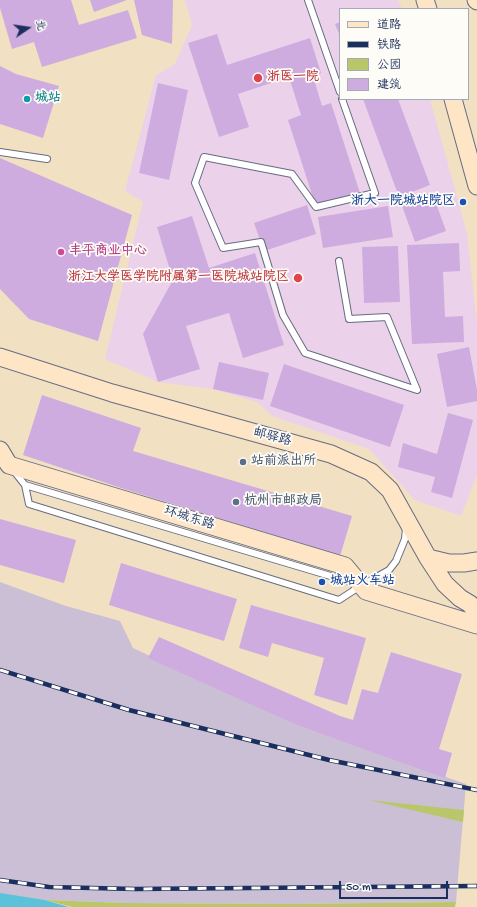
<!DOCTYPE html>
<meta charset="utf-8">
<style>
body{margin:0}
#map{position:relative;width:477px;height:907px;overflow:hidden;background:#f2e0c3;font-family:"Gochi Hand","LXGW WenKai TC",sans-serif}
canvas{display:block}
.legend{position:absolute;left:339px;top:8px;width:130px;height:92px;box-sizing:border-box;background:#fdfcf7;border:1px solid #a3aaba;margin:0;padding:5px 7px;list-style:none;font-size:12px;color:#1b2f5e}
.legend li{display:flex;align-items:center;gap:8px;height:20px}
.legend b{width:20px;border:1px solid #a3aaba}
.north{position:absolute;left:8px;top:8px;width:40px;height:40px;-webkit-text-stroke:3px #fdfcf7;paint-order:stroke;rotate:77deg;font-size:11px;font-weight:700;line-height:16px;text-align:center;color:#1b2f5e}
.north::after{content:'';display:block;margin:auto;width:14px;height:18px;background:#1b2f5e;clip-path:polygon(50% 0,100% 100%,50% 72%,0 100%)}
.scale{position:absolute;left:339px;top:881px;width:109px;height:18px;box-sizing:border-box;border:2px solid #1b2f5e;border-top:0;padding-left:5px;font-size:12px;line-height:14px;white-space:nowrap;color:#1b2f5e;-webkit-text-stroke:3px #fdfcf7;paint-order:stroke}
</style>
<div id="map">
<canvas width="477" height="907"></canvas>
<ul class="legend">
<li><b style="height:5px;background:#fde5c5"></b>道路</li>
<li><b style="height:5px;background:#1b2f5e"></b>铁路</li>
<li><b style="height:11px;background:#b9c76a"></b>公园</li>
<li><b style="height:11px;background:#ceacdf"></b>建筑</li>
</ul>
<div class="north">北</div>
<div class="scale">50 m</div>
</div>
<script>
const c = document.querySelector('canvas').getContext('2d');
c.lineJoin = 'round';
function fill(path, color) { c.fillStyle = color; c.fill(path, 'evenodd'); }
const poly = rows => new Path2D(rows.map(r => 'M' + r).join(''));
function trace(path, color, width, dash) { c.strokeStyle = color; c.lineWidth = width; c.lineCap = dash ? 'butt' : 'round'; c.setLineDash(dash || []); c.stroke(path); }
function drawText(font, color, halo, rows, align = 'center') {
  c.font = font + ' "Gochi Hand","LXGW WenKai TC",sans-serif'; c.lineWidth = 3.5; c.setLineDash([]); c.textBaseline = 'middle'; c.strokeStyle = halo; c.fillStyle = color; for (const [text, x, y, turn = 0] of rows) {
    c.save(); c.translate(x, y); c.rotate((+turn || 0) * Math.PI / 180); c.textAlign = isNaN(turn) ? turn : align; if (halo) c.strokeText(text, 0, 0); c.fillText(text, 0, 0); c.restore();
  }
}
fill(poly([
 [185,0,398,0,402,9,340,9,340,99,430,99,467,233,477,324,477,475,461,516,415,500,369,449,272,416,257,402,213,389,158,382,105,359,143,202,125,191,156,75,175,64,192,25]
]), '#ecd1ea');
fill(poly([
 [0,582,66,606,120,621,133,648,299,726,466,784,456,902,290,904,126,903,45,900,0,894]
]), '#cbbfd5');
fill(poly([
 [369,800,464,810,463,822],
 [45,900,126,903,290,904,456,902,455,907,72,907]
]), '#b9c76a');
fill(poly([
 [0,893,45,900,69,907,0,907]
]), '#5cc2da');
fill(poly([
 [0,0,71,0,79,25,128,10,137,38,42,67,34,42,12,49,0,8],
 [90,0,127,0,94,12],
 [134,0,173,0,172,44,142,35],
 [340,22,340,36,335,24],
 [217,34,227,65,310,38,321,73,313,76,322,106,331,103,360,193,316,207,288,120,301,115,289,77,238,94,249,127,219,137,188,43],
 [0,66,16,74,59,86,43,138,0,124],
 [158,83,188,90,169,180,139,173],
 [363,99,398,99,430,185,399,197],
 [0,158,132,215,98,341,29,319,0,289],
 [432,192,446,231,415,242,401,203],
 [307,205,316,234,264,251,254,223],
 [388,206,393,237,323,248,318,217],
 [192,216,209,268,255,253,284,345,243,358,229,313,186,326,200,369,158,382,143,334,173,280,157,227],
 [459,243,460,271,443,272,445,317,463,316,464,342,412,344,407,245],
 [398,246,400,302,364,303,362,247],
 [469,347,477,390,477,401,447,407,437,354],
 [219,362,269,373,263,400,213,389],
 [284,364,404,405,390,447,270,406],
 [42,395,141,428,133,451,352,516,340,556,121,488,23,455],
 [448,413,473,420,452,498,431,492,435,477,398,467,403,443,437,454],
 [0,519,76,540,64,583,0,565],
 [121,563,237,599,224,641,109,605],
 [251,605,366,638,347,705,314,695,324,658,272,643,268,657,239,648],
 [159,637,340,716,353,720,362,689,378,693,391,652,462,674,439,749,452,753,445,778,299,726,148,658]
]), '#ceacdf');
const lane = poly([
 [308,0,340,92],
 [0,152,47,159],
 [339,261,349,319,387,317,417,390,305,353,283,315,261,242,223,248,195,183,204,157,292,174,316,207,375,193,342,99],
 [13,470,25,485,29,504,339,600,362,585,389,570,396,561,405,539,406,528],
 [25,485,354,583]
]);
const secondary = poly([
 [425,0,428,9],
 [476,0,477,1],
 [453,99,477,186],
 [0,357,112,393,331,454,371,472,390,490,428,558,445,584,460,598,470,604,477,613],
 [0,450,9,465,345,566,366,591,477,625],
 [428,558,449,563,464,563,477,561]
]);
trace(lane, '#666d81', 8);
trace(secondary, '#666d81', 19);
trace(lane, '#fff', 6);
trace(secondary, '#fde5c5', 17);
const rail = poly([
 [0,670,129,710,329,760,477,790],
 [0,880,49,887,135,889,477,886]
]);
trace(rail, '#1b2f5e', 4.5);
trace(rail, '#fdfcf7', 3, [9]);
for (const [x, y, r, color] of [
 [258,78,5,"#e0444e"],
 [27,99,4,"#0f9aa8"],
 [463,202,4,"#1a4fb4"],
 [61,252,4,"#d1479c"],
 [298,278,5,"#e0444e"],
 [243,462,4,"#5c6f8a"],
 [236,502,4,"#5c6f8a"],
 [322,582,4,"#1a4fb4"]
]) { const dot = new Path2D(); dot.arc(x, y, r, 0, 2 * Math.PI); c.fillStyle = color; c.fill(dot); trace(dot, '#fdfcf7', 1.5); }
drawText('bold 13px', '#be3a42', '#fdfcf7', [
 ["浙医一院",267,78],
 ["浙江大学医学院附属第一医院城站院区",289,278,"right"]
], 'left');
drawText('bold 13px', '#0d838f', '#fdfcf7', [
 ["城站",35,99]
], 'left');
drawText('bold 13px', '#164399', '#fdfcf7', [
 ["浙大一院城站院区",455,202],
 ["城站火车站",330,582,"left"]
], 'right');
drawText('bold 13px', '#b23c85', '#fdfcf7', [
 ["丰平商业中心",69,252]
], 'left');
drawText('13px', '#1b2f5e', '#fdfcf7', [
 ["邮驿路",272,438,15],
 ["环城东路",189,519,17]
]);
drawText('bold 13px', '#4e5e75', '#fdfcf7', [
 ["站前派出所",251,462],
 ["杭州市邮政局",244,502]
], 'left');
</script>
